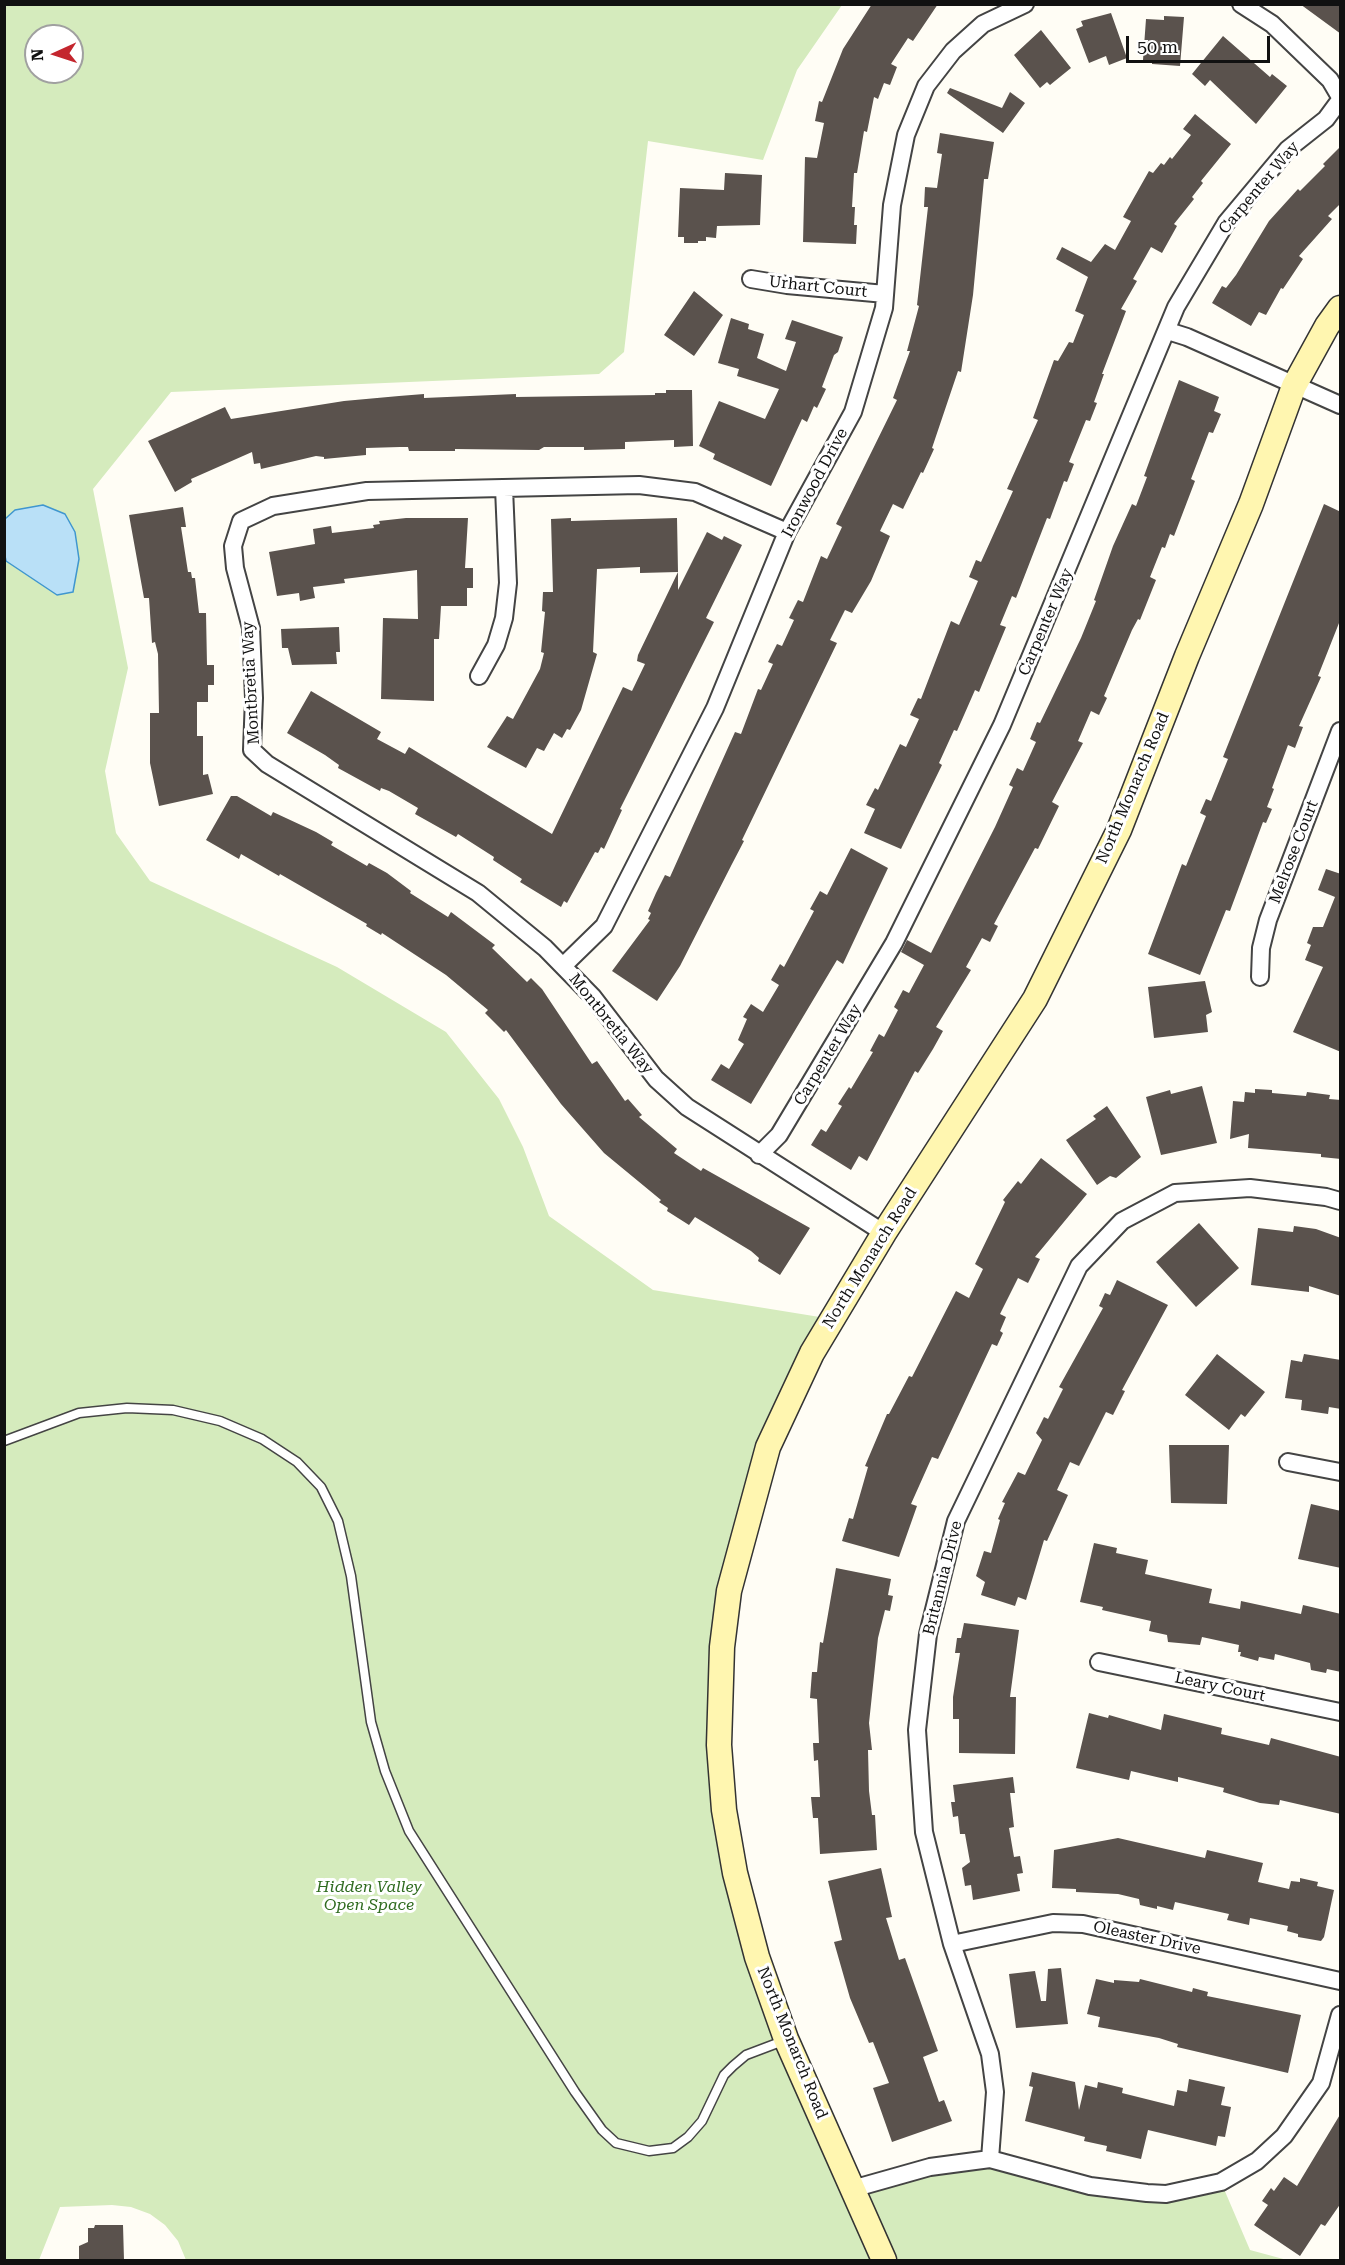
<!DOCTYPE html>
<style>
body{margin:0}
#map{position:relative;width:1345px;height:2265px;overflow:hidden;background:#fffdf5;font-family:"Roboto Serif",serif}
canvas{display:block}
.frame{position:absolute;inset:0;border:6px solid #111;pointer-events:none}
.north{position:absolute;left:24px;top:24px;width:60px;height:60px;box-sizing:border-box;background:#fff;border:2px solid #a0a0a0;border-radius:50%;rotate:267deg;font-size:16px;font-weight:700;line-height:24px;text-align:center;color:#111}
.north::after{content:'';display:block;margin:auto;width:21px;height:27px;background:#c4262e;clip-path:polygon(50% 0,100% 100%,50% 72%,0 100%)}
.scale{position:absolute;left:1126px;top:36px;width:144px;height:27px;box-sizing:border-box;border:3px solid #111;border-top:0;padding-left:8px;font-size:18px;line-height:21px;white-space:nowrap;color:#111;-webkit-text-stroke:4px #fff;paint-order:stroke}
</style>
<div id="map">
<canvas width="1345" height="2265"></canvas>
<div class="frame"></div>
<div class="north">N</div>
<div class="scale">50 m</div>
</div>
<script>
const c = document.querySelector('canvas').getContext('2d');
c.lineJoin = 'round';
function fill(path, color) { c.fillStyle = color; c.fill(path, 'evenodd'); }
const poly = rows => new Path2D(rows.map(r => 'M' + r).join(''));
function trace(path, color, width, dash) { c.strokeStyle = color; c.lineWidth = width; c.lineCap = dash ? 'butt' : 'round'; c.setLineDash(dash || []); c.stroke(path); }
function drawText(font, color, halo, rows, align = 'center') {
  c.font = font + ' "Roboto Serif",serif'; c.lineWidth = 6; c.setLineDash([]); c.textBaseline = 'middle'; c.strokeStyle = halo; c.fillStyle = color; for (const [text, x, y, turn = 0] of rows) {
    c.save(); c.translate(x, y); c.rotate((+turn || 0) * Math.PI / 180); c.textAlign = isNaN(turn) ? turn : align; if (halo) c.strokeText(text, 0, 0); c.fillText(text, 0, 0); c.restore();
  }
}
fill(poly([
 [4,5,842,5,797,70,763,160,648,141,624,352,599,374,171,392,93,489,128,668,105,771,116,833,150,881,337,967,446,1032,499,1099,523,1147,549,1216,653,1290,832,1319,791,1397,722,1647,735,1873,852,2189,990,2159,1147,2193,1221,2182,1250,2250,1287,2260,186,2260,178,2241,165,2225,150,2214,131,2207,112,2205,60,2207,39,2260,5,2260],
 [36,36,72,36,72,72,36,72]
]), '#d5ebbd');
const water = poly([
 [43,505,65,514,75,532,79,559,73,592,57,595,6,561,5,556,5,519,15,510,43,505]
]);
fill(water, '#b9e0f7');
trace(water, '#3f96cf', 1.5);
fill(poly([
 [872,4,938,4,913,41,908,38,891,64,897,67,890,85,884,83,878,99,874,97,867,132,864,131,857,173,854,173,852,207,855,207,854,225,857,225,856,244,803,242,805,157,817,158,824,123,815,121,819,101,822,102,843,49],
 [1300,4,1341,4,1341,34],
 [1111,13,1127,58,1109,65,1106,56,1089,63,1076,29,1083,26,1081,21],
 [1164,16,1184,17,1180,66,1152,64,1152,61,1143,60,1146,19,1164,20],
 [1041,30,1071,68,1050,85,1047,82,1040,88,1014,55],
 [1223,36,1270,77,1272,74,1287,86,1256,124,1210,80,1205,86,1192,74],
 [950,88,1002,108,1010,92,1025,103,1003,133,947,93],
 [1195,114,1231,144,1201,181,1203,183,1192,197,1194,199,1174,224,1177,226,1162,253,1151,247,1133,279,1137,281,1121,309,1126,311,1102,374,1104,374,1094,402,1097,403,1090,421,1086,420,1069,462,1074,464,1067,482,1064,481,1050,519,1047,518,1016,598,1012,596,1000,625,1006,627,979,692,975,690,957,731,954,730,939,763,942,765,901,849,864,833,875,809,866,805,875,788,878,790,900,744,906,747,919,719,910,715,918,698,921,699,951,621,959,625,978,581,969,577,976,560,981,562,1013,491,1007,489,1038,420,1033,418,1054,360,1058,361,1069,342,1073,343,1084,315,1075,311,1088,277,1056,259,1062,247,1091,262,1105,244,1115,250,1131,221,1123,217,1149,171,1153,173,1161,163,1164,165,1170,157,1172,159,1191,135,1183,129],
 [940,133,994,142,988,179,984,179,973,295,961,372,958,371,932,448,934,449,923,473,921,472,903,509,893,504,880,531,890,536,871,581,852,613,845,610,830,640,837,643,742,840,744,841,732,864,680,966,657,1001,612,971,650,920,648,919,651,913,648,911,656,893,665,875,670,877,735,732,741,734,758,689,761,690,773,664,768,662,777,644,782,646,794,620,789,618,798,600,803,602,821,556,827,559,842,527,836,524,897,400,893,398,910,351,907,351,919,306,917,305,928,207,924,207,925,187,937,188,942,154,937,153],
 [1341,146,1341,203,1328,216,1332,219,1299,256,1303,259,1283,289,1281,288,1266,315,1259,312,1251,326,1212,303,1222,286,1226,288,1236,275,1269,221,1298,189,1300,191,1325,166,1323,164],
 [725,173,762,175,760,225,717,226,716,238,706,237,706,241,698,241,698,243,684,243,684,237,678,237,680,188,724,190],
 [694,291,723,315,694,356,664,335],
 [731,318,749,324,748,329,764,334,757,358,786,371,796,342,785,339,792,320,843,337,838,352,834,355,822,387,826,389,817,408,814,406,807,422,802,419,771,486,713,459,715,454,699,446,719,401,765,419,779,389,737,376,739,369,718,363],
 [1179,380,1219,397,1214,411,1221,414,1213,433,1209,432,1191,479,1195,481,1174,536,1170,534,1165,548,1162,547,1150,577,1156,580,1140,620,1138,619,1132,630,1104,696,1107,698,1099,715,1091,711,1078,741,1083,743,1052,802,1059,806,1038,849,1035,848,994,924,998,926,990,942,982,938,966,967,971,970,936,1027,943,1031,933,1049,918,1073,915,1071,867,1161,859,1156,851,1170,811,1145,821,1129,826,1132,842,1106,838,1104,849,1087,851,1089,873,1052,870,1051,879,1034,884,1037,898,1010,894,1007,903,990,909,993,924,965,901,952,907,940,931,953,995,827,1013,787,1009,785,1017,768,1023,771,1036,742,1030,739,1037,722,1040,723,1081,638,1096,601,1094,600,1113,546,1132,504,1136,506,1147,477,1144,476],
 [666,390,692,390,693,446,674,447,674,440,625,442,625,449,584,450,584,447,544,447,539,450,455,449,455,451,409,451,408,447,400,447,366,448,366,455,324,459,324,457,316,456,261,469,260,463,254,464,252,452,191,479,192,482,175,492,148,441,225,407,231,419,344,401,399,396,424,394,424,398,516,394,516,397,655,395,655,393,666,393],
 [1324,504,1341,512,1341,618,1318,676,1321,677,1299,726,1303,727,1295,748,1288,745,1272,788,1274,789,1267,807,1272,809,1266,823,1263,822,1230,911,1226,910,1200,975,1148,954,1182,864,1186,866,1206,816,1200,813,1206,799,1211,801,1228,759,1223,757],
 [183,507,186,527,181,527,188,572,191,572,192,578,195,578,199,613,206,613,207,665,214,665,214,685,208,685,208,702,197,702,197,736,203,736,203,775,208,774,213,794,159,806,150,763,150,713,159,713,158,654,155,642,152,643,149,598,144,598,129,515],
 [406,518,468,518,465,568,473,568,473,588,467,588,467,606,441,606,439,639,434,639,434,701,381,699,383,618,418,619,417,570,344,579,345,583,313,587,315,598,300,601,299,593,277,596,269,552,315,544,313,529,331,526,332,533,374,528,373,525,380,524,379,521],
 [571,518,571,521,677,518,678,572,640,573,640,567,597,569,593,652,597,654,581,710,570,730,567,729,562,738,554,733,544,751,537,748,526,768,487,747,507,716,513,719,540,669,544,653,541,652,545,612,542,611,543,592,553,592,551,519],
 [707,532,722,540,724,536,742,545,706,618,714,622,620,809,622,810,604,849,601,847,598,853,595,852,567,903,564,901,561,907,520,882,522,879,493,860,494,857,458,834,456,837,415,814,418,808,389,791,381,788,380,791,338,768,339,765,325,755,287,733,311,691,381,732,377,739,405,754,409,747,552,834,623,687,632,691,645,664,637,661,638,655,678,572,678,590],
 [339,627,340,652,336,652,337,664,292,665,288,648,282,648,281,629],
 [231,796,237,796,271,816,273,812,316,832,333,842,331,845,367,866,369,863,387,873,411,891,410,893,448,917,451,912,495,945,492,948,527,982,531,978,542,989,592,1064,597,1061,625,1101,628,1099,642,1115,639,1117,677,1149,674,1153,701,1171,703,1168,810,1228,780,1275,758,1261,759,1258,751,1251,695,1217,689,1225,667,1211,668,1208,659,1202,661,1200,604,1153,561,1104,506,1030,504,1032,485,1013,488,1010,446,975,382,933,381,935,366,926,367,924,280,874,279,876,241,854,239,859,206,840],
 [851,848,888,868,843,964,837,960,751,1104,711,1080,721,1064,729,1069,744,1044,738,1040,747,1019,743,1017,751,1004,763,1012,779,985,771,980,780,964,784,967,814,911,810,909,820,891,827,895],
 [1326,869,1341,874,1341,1052,1293,1032,1323,967,1305,960,1311,945,1307,943,1313,927,1323,927,1335,897,1318,890],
 [1205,981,1212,1012,1206,1015,1208,1032,1154,1038,1148,987],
 [1202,1086,1217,1143,1161,1155,1146,1097,1170,1090,1171,1094],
 [1255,1089,1272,1090,1272,1093,1306,1096,1307,1092,1330,1095,1329,1099,1341,1100,1341,1159,1321,1157,1321,1154,1248,1148,1249,1134,1230,1139,1233,1101,1244,1102,1245,1092,1255,1093],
 [1107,1106,1141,1157,1116,1178,1110,1176,1097,1185,1066,1140,1096,1119,1093,1116],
 [1041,1158,1087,1194,1035,1257,1040,1259,1028,1283,1018,1278,1000,1314,1006,1317,1000,1331,1003,1333,997,1346,992,1344,938,1459,932,1457,911,1504,917,1506,899,1557,842,1541,849,1518,853,1519,868,1467,865,1466,887,1414,889,1414,909,1376,912,1377,956,1291,969,1298,983,1269,975,1264,1005,1202,1003,1200,1018,1181,1021,1184],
 [1199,1223,1239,1268,1196,1307,1156,1262],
 [1294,1226,1316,1229,1341,1238,1341,1296,1309,1286,1309,1292,1251,1285,1258,1228,1293,1232],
 [1117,1280,1168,1305,1122,1390,1125,1391,1113,1415,1106,1412,1079,1466,1070,1462,1057,1490,1068,1495,1047,1541,1044,1540,1026,1600,1018,1597,1015,1606,981,1595,985,1582,976,1576,984,1551,991,1553,1000,1520,998,1519,1005,1503,1002,1502,1018,1472,1025,1475,1042,1440,1036,1433,1044,1417,1048,1419,1063,1389,1059,1387,1103,1308,1099,1306,1105,1293,1110,1295],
 [1217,1354,1265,1392,1245,1417,1241,1414,1229,1430,1185,1395],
 [1304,1354,1341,1360,1341,1409,1329,1407,1328,1414,1301,1410,1302,1400,1285,1398,1291,1360,1302,1362],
 [1169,1445,1229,1445,1227,1504,1171,1503],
 [1311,1504,1341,1511,1341,1568,1298,1559],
 [1094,1543,1117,1548,1116,1553,1148,1560,1145,1574,1212,1589,1209,1603,1240,1609,1241,1601,1301,1614,1303,1605,1341,1614,1341,1672,1327,1669,1326,1673,1311,1670,1310,1663,1275,1654,1274,1660,1259,1657,1258,1661,1240,1656,1241,1652,1238,1652,1239,1645,1202,1637,1200,1645,1168,1642,1167,1635,1149,1631,1151,1621,1102,1610,1103,1607,1080,1602],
 [836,1568,891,1579,888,1595,893,1596,890,1611,885,1610,878,1638,869,1723,872,1750,868,1750,869,1791,872,1815,875,1815,877,1850,820,1854,818,1818,813,1818,811,1797,820,1797,818,1760,814,1761,813,1743,819,1743,817,1699,810,1698,812,1672,817,1672,820,1642,823,1643],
 [964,1623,1019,1630,1010,1697,1016,1697,1015,1754,959,1753,959,1719,953,1719,953,1697,960,1653,955,1653,957,1638,961,1638],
 [1089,1713,1108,1718,1109,1715,1161,1730,1164,1714,1222,1728,1221,1734,1269,1745,1271,1738,1341,1757,1341,1814,1280,1800,1279,1805,1260,1803,1223,1792,1224,1788,1178,1777,1178,1782,1131,1771,1129,1780,1076,1768],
 [1013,1777,1015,1793,1010,1793,1014,1827,1009,1828,1014,1857,1020,1856,1023,1873,1017,1874,1020,1891,973,1900,971,1885,965,1886,962,1868,970,1862,965,1834,960,1834,958,1816,953,1817,951,1802,955,1802,953,1785],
 [1118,1838,1205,1858,1207,1850,1263,1863,1258,1882,1289,1889,1291,1881,1300,1882,1300,1878,1318,1882,1317,1886,1334,1890,1324,1937,1321,1941,1298,1937,1298,1934,1287,1931,1288,1926,1250,1918,1249,1925,1227,1920,1229,1914,1175,1902,1173,1910,1157,1906,1157,1909,1140,1905,1139,1899,1118,1894,1076,1892,1076,1889,1052,1888,1054,1850],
 [881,1868,892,1917,886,1918,899,1960,905,1958,938,2051,923,2057,939,2102,944,2100,952,2121,892,2142,873,2088,889,2083,873,2042,869,2043,850,1998,834,1942,842,1940,828,1881],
 [1061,1968,1068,2024,1016,2028,1009,1974,1035,1971,1041,2001,1046,2001,1048,1969],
 [1096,1979,1114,1983,1114,1980,1139,1982,1140,1979,1192,1992,1193,1988,1208,1992,1207,1996,1301,2015,1288,2073,1177,2047,1178,2044,1159,2038,1098,2027,1100,2017,1087,2014],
 [1032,2072,1075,2082,1079,2110,1085,2085,1097,2088,1098,2082,1123,2088,1122,2093,1174,2106,1177,2090,1187,2092,1189,2079,1225,2087,1221,2105,1231,2107,1225,2137,1218,2136,1216,2146,1148,2130,1141,2159,1106,2151,1107,2146,1084,2141,1085,2137,1025,2121,1033,2087,1029,2086],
 [1341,2113,1341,2203,1325,2226,1321,2224,1300,2256,1254,2225,1268,2205,1262,2201,1271,2188,1274,2191,1284,2177,1297,2186],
 [95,2225,123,2225,124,2260,79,2260,79,2246,88,2242,88,2228,94,2228]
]), '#5a524d');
const lane = poly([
 [4,1441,79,1413,127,1408,173,1410,220,1421,262,1439,297,1462,321,1487,338,1521,351,1576,371,1722,385,1771,409,1831,575,2092,602,2130,616,2143,649,2151,673,2148,688,2137,702,2121,724,2075,733,2066,746,2055,783,2041]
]);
const street = poly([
 [1241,4,1272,24,1330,80,1340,97],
 [751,279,787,285,885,294],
 [1168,331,1187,337,1340,405],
 [787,532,695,492,639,485,367,491,273,506,241,521,233,546,235,568,251,628,254,698,252,750,267,764,478,893,545,948,593,997,656,1079,687,1107,884,1233],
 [479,676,496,645,504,618,508,583,504,488],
 [563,966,604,926,715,708,787,532,853,412,884,308,892,205,906,135,926,86,953,51,983,24,1025,4],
 [1260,977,1261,948,1268,920,1340,731],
 [759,1155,779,1135,894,943,1002,725,1176,307,1226,223,1288,149,1326,119,1340,100],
 [1288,1462,1340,1472],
 [1099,1662,1340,1712],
 [952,1944,1053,1923,1083,1924,1340,1981],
 [990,2159,995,2092,990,2054,952,1944,924,1832,917,1730,928,1634,956,1521,1079,1266,1122,1221,1175,1193,1250,1188,1326,1197,1340,1201],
 [852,2189,930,2167,990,2159,1090,2186,1147,2193,1166,2194,1221,2182,1257,2161,1284,2136,1321,2083,1340,2015]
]);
const secondary = poly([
 [884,2260,786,2039,757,1957,735,1873,724,1810,719,1745,722,1647,729,1591,768,1447,812,1353,884,1233,1035,999,1119,830,1187,656,1251,504,1294,386,1327,326,1340,308]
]);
trace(lane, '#444', 11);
trace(street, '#444', 20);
trace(secondary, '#333', 27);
trace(lane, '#fff', 8);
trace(street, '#fff', 16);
trace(secondary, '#fff6b0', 24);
drawText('16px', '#111', '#fff', [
 ["Carpenter Way",1259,188,-50],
 ["Urhart Court",818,287,6],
 ["Ironwood Drive",815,483,-62],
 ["Carpenter Way",1046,622,-67],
 ["Montbretia Way",251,683,-93],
 ["North Monarch Road",1133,788,-67],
 ["Melrose Court",1294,852,-69],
 ["Montbretia Way",611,1024,51],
 ["Carpenter Way",828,1055,-59],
 ["North Monarch Road",870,1258,-58],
 ["Britannia Drive",943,1578,-76],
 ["Leary Court",1220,1687,12],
 ["Oleaster Drive",1147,1938,12],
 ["North Monarch Road",792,2043,68]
]);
drawText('italic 16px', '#2f6b1f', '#fff', [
 ["Hidden Valley",369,1887],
 ["Open Space",369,1905]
]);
</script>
